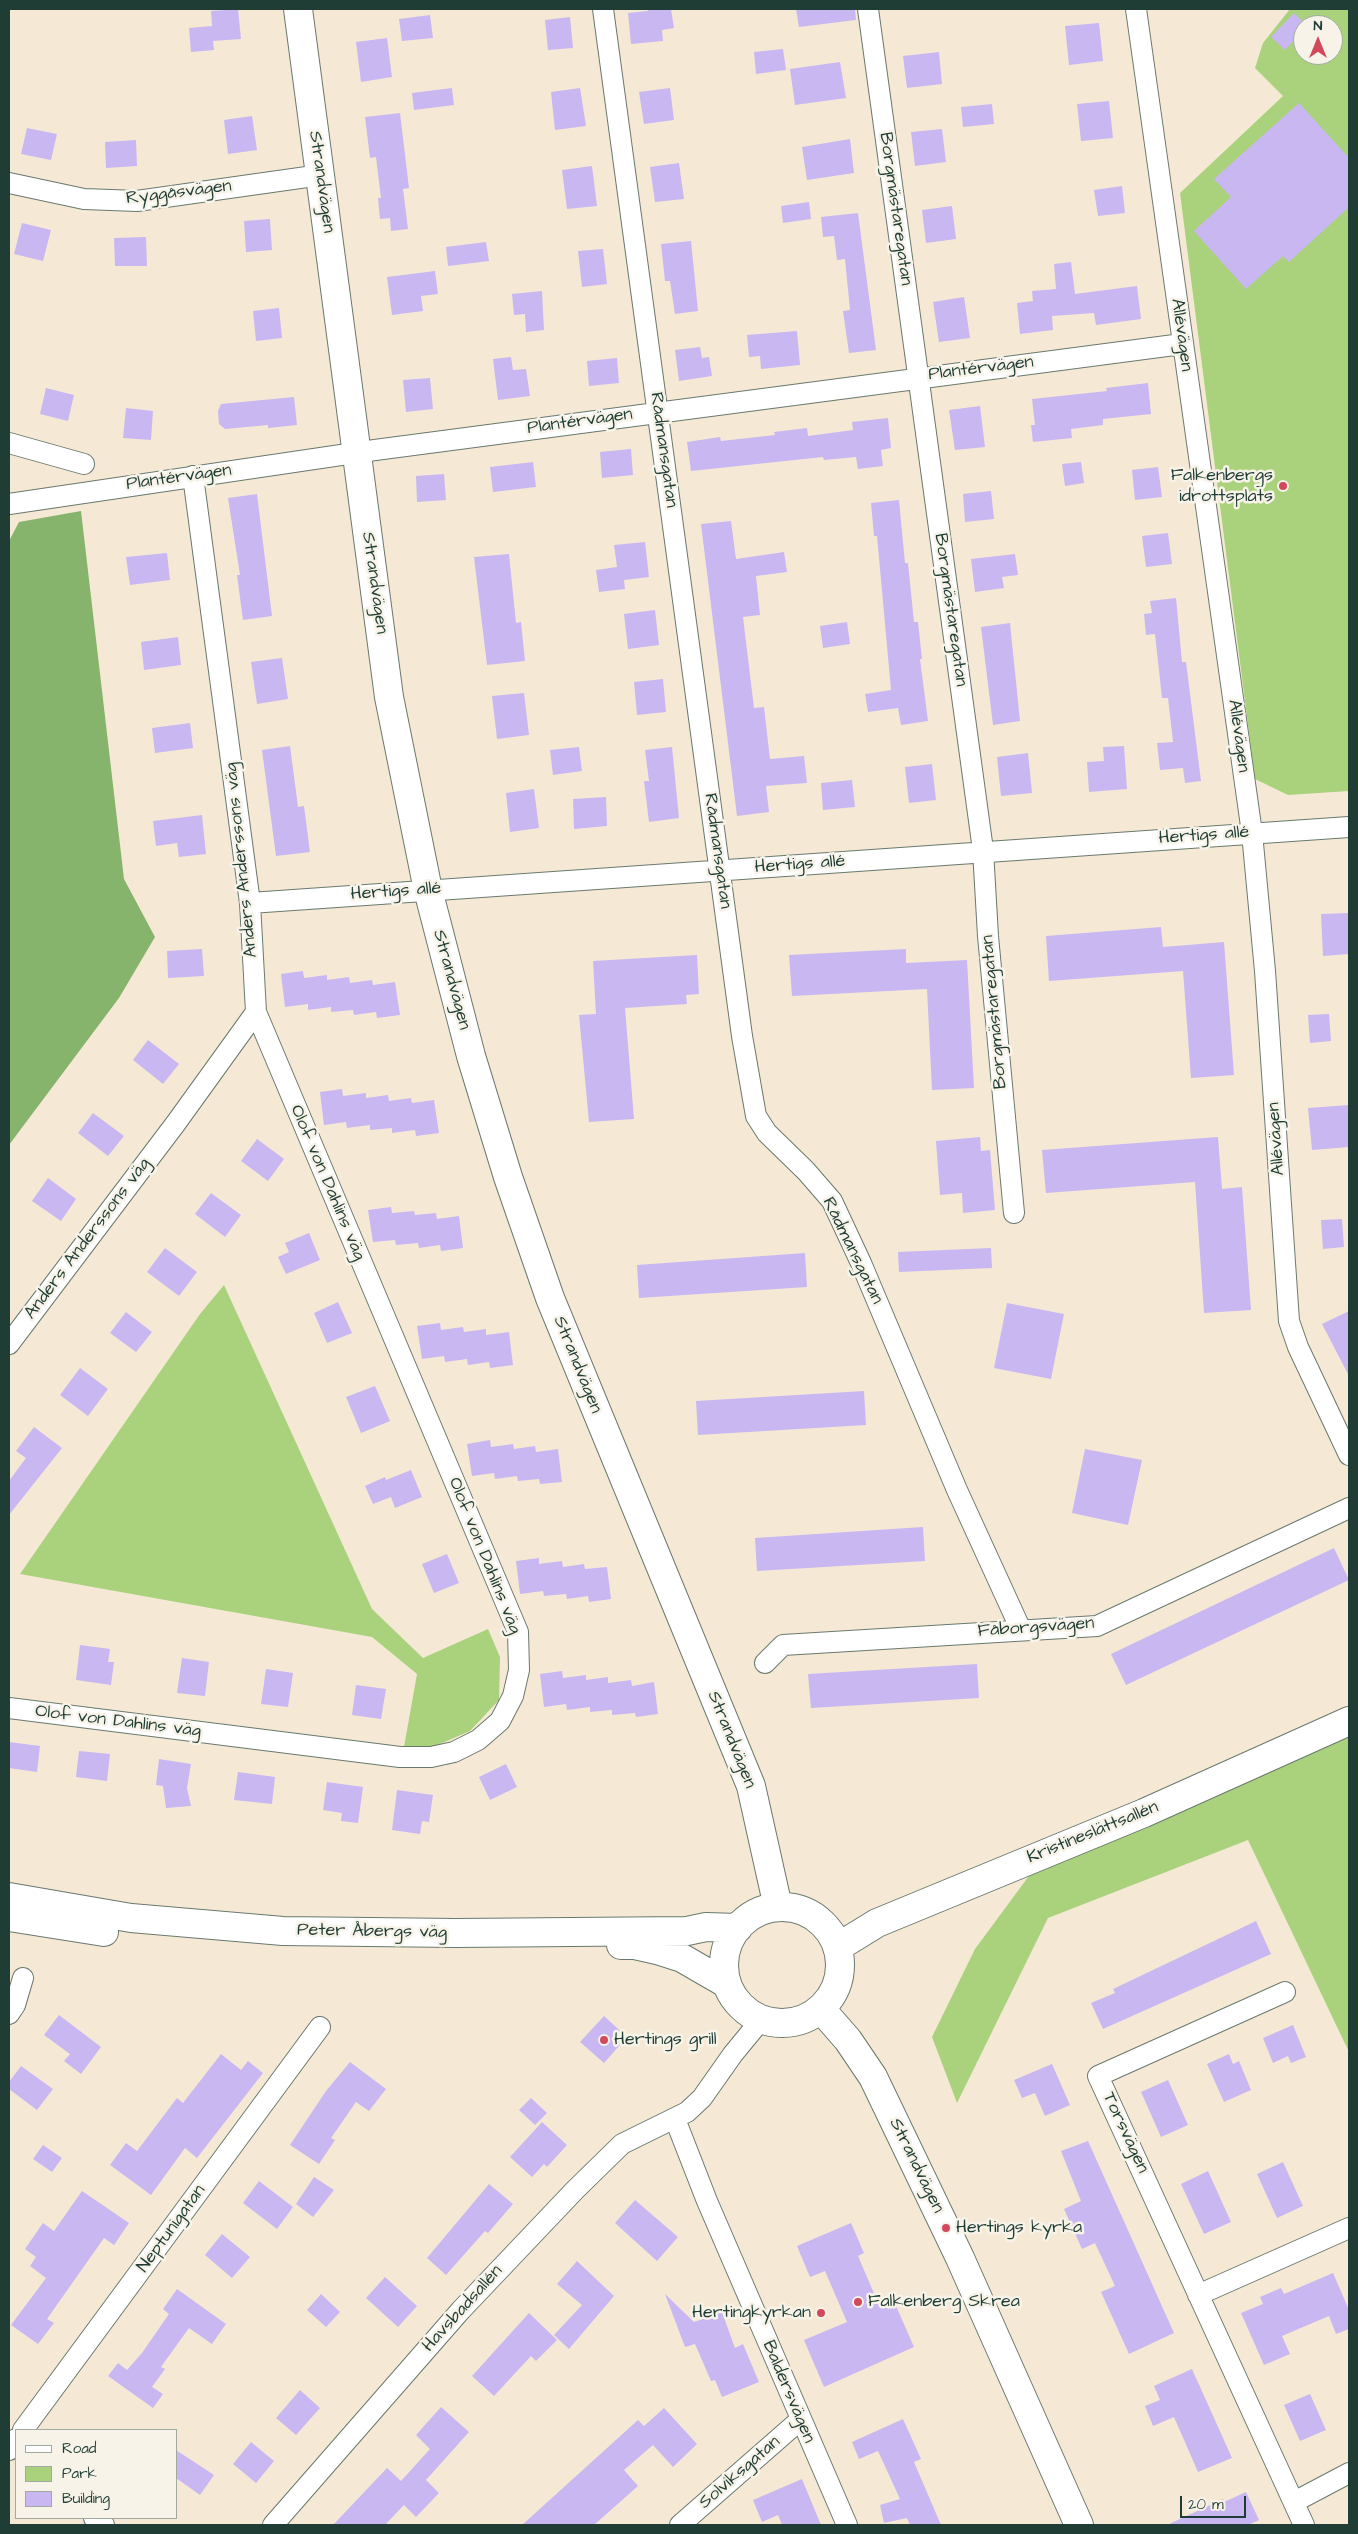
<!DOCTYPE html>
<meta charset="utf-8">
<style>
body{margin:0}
#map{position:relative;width:1358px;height:2534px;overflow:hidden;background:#f5e9d6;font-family:"Architects Daughter",sans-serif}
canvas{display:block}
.frame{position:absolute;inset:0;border:10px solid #1f3d34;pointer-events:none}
.legend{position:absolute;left:15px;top:2429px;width:162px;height:90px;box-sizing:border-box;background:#f7f3e8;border:1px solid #a1aaa0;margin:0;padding:6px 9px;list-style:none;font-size:15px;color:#1f3d34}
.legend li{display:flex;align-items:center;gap:10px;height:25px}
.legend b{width:25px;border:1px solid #a1aaa0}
.north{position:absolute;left:1293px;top:15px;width:50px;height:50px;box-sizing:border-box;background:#f7f3e8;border:1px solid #a1aaa0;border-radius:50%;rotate:0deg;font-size:14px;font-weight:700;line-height:20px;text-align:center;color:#1f3d34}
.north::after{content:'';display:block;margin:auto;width:18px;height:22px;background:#d1495b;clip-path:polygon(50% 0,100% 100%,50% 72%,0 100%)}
.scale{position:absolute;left:1180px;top:2496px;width:66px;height:22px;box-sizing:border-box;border:2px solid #1f3d34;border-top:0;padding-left:6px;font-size:15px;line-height:18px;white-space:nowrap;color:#1f3d34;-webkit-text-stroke:4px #f7f3e8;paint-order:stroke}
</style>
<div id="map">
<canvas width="1358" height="2534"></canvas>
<div class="frame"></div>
<ul class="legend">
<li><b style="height:6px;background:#fff"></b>Road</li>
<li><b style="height:14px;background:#aad27d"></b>Park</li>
<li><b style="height:14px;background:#c9b7f1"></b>Building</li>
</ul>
<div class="north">N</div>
<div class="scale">20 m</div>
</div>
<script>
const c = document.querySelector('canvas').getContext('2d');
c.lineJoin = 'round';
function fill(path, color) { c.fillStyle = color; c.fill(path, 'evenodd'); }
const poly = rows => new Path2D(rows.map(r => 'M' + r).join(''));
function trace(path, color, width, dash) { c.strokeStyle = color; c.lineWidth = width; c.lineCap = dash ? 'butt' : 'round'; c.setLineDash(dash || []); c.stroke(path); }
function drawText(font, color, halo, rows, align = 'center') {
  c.font = font + ' "Architects Daughter",sans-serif'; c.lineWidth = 5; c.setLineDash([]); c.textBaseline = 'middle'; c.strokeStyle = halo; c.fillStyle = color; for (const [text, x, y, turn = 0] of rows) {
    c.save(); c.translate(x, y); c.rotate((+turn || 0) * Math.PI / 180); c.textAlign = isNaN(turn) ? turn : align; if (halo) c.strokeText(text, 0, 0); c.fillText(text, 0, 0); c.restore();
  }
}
fill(poly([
 [1290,9,1349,9,1349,791,1288,795,1255,779,1180,193,1283,96,1255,68,1263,43],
 [1303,25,1333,25,1333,55,1303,55],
 [224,1285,372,1609,423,1658,488,1629,500,1657,499,1700,470,1731,435,1746,404,1747,417,1674,372,1637,20,1574,200,1314],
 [1349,1735,1349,2052,1248,1840,1048,1918,957,2103,932,2037,975,1949,1037,1865]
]), '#aad27d');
fill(poly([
 [81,511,124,879,155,937,119,998,9,1145,9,541,19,522]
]), '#87b46c');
fill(poly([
 [238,9,241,39,213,41,214,50,191,52,189,28,212,26,211,11],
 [647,9,671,9,674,28,662,30,663,41,631,44,628,13,648,11],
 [796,9,855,9,856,20,799,27],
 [1294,13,1307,25,1303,25,1303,31,1285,50,1271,37],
 [430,15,433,38,402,41,399,19],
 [570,17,573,48,548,50,545,20],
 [1099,23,1103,61,1069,65,1065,26],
 [387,38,392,77,361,82,356,42],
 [783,49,786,70,756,74,754,52],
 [939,52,942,84,907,88,903,56],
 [840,62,846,98,795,105,790,69],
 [452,88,454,105,414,110,412,93],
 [580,88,586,126,555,130,551,92],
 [670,88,674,120,644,124,639,92],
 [1109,101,1113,138,1081,141,1077,104],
 [1299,103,1349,158,1349,207,1289,262,1283,256,1246,289,1194,231,1231,197,1214,179],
 [992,104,994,124,963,127,961,107],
 [400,113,409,188,403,189,408,229,391,231,390,218,380,219,378,198,381,198,376,157,370,158,365,117],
 [252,116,257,150,228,154,224,120],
 [27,128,57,134,51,160,21,154],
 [942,129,946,162,915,166,911,132],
 [850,139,854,173,807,180,802,147],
 [136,140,137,166,106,168,105,142],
 [679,163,684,199,655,202,650,167],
 [592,166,597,206,567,209,562,170],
 [1122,186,1125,213,1098,216,1094,190],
 [809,202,811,219,783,223,781,206],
 [952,206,956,239,926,243,922,210],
 [858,213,876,350,849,353,843,311,850,310,845,259,837,260,834,236,823,237,821,217],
 [270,219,272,250,246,252,244,221],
 [22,223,51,230,43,261,14,254],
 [146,237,147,266,115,266,114,238],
 [691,241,698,311,675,314,670,281,665,281,661,244],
 [486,242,489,261,448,266,446,247],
 [603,249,607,284,582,287,578,251],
 [1071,262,1075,294,1137,286,1141,319,1096,325,1094,313,1052,316,1053,330,1020,334,1017,303,1033,301,1032,291,1056,289,1054,264],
 [435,271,438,294,421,296,423,311,392,315,387,277],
 [542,291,544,330,526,332,525,314,514,315,512,294],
 [964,297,970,338,939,342,933,302],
 [279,308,282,338,256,341,253,311],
 [797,331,800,365,761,369,760,356,749,357,747,335],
 [700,347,702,358,709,357,712,376,679,381,675,350],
 [511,357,513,370,526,369,530,396,498,400,493,359],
 [617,358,619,383,589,386,587,361],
 [430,378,433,409,406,412,403,380],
 [1148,383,1151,414,1103,419,1103,425,1071,429,1072,438,1033,442,1031,425,1035,425,1032,399,1107,391,1106,388],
 [46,388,74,395,68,421,40,414],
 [294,397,297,425,268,428,268,425,225,429,219,424,218,411,221,404],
 [980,406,985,447,955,450,949,410],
 [126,408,153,411,151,440,123,438],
 [888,418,891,448,881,450,883,466,858,469,856,457,824,460,823,457,691,471,687,442,720,437,721,441,775,435,774,432,807,428,808,436,853,430,852,422],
 [631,449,633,475,602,478,600,452],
 [533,462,536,487,493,492,490,467],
 [1081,462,1084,483,1065,486,1062,464],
 [1158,467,1162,497,1135,500,1132,470],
 [444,474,446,500,417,502,416,476],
 [991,491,994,519,965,522,963,494],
 [257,494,272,616,243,620,237,575,240,575,228,498],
 [899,500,905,563,908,563,914,622,918,622,922,659,920,659,928,721,901,725,898,708,868,712,865,694,891,690,877,536,874,536,871,503],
 [731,521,736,559,784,552,787,572,756,576,760,615,743,617,754,708,764,707,770,759,804,756,807,783,766,786,769,812,737,816,701,524],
 [1168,533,1172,564,1146,567,1142,536],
 [645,542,649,577,624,580,625,589,599,592,596,570,617,567,614,545],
 [167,553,170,580,130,585,126,557],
 [509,554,516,623,521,622,525,661,487,665,474,557],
 [1015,554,1018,575,1002,577,1004,588,975,592,971,559],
 [1176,598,1182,662,1186,662,1201,781,1185,783,1183,768,1160,770,1157,743,1173,742,1168,698,1162,698,1155,634,1146,635,1144,614,1152,613,1150,601],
 [655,610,659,645,628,649,624,614],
 [847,622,850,644,823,648,820,626],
 [1010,623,1020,721,993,725,981,627],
 [178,637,181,665,144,670,141,642],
 [282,658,288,699,257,704,251,662],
 [663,679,666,712,637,715,634,682],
 [524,693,529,735,497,739,492,696],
 [190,723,193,748,155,753,152,728],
 [290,746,298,807,304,806,310,852,276,856,262,750],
 [1124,746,1127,789,1089,792,1087,762,1104,761,1103,747],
 [579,747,582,771,553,775,550,750],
 [672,747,679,818,649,822,644,781,649,781,645,750],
 [1028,753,1032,793,1001,796,997,757],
 [932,764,936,800,909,803,905,767],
 [852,780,855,807,823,810,821,783],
 [534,789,539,828,510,832,506,793],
 [606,797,607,826,574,829,573,799],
 [202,815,206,854,179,857,177,843,156,846,153,821],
 [1349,913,1349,954,1323,956,1321,914],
 [1161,927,1163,947,1224,942,1234,1075,1191,1078,1183,971,1049,981,1046,936],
 [202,949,204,976,168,978,167,951],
 [906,949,906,963,967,960,974,1088,932,1090,927,989,792,996,789,955],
 [697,955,699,994,686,995,687,1004,625,1008,634,1119,589,1122,579,1015,596,1014,593,961],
 [303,971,304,978,327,975,327,980,349,977,350,983,372,980,373,985,395,982,400,1015,377,1018,376,1012,354,1015,353,1010,331,1012,331,1007,308,1010,308,1004,285,1007,281,974],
 [1329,1014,1331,1041,1310,1043,1308,1015],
 [148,1040,179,1064,163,1084,133,1060],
 [342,1089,343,1096,366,1093,366,1098,388,1095,389,1101,411,1098,412,1103,434,1100,439,1133,416,1136,415,1130,392,1133,392,1128,370,1130,370,1125,347,1128,346,1122,324,1125,320,1092],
 [1349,1105,1349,1147,1312,1150,1308,1108],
 [93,1113,124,1136,108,1156,78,1133],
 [980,1137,981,1151,990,1150,995,1210,963,1213,962,1193,940,1195,936,1141],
 [1218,1137,1222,1189,1242,1187,1251,1310,1204,1313,1195,1182,1046,1193,1042,1150],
 [257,1139,284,1159,268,1181,241,1161],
 [48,1178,76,1199,61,1221,32,1201],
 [211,1193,241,1215,225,1237,195,1214],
 [391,1207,392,1213,414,1211,415,1215,436,1213,437,1219,459,1216,463,1248,441,1251,440,1245,419,1248,418,1243,396,1245,395,1240,373,1242,368,1210],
 [1342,1219,1344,1247,1323,1249,1321,1220],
 [309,1233,320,1260,286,1274,278,1257,289,1252,285,1243],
 [165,1248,197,1272,179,1296,147,1272],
 [991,1248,992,1268,899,1272,898,1252],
 [805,1253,807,1287,639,1298,637,1265],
 [338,1302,352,1333,327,1343,314,1313],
 [1007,1303,1064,1314,1051,1379,994,1368],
 [1349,1311,1349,1376,1322,1324],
 [126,1312,152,1332,136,1352,110,1333],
 [440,1323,441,1330,463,1327,464,1332,486,1329,486,1335,509,1332,513,1365,490,1368,489,1362,468,1365,467,1359,445,1362,444,1356,422,1359,417,1326],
 [80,1368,108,1389,88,1416,60,1395],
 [375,1386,390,1421,361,1433,346,1397],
 [864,1391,866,1425,698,1435,696,1401],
 [34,1427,62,1448,9,1515,9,1481,26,1458,16,1451],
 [490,1440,491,1447,513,1444,514,1449,535,1446,536,1452,558,1449,562,1482,540,1484,539,1479,518,1481,517,1476,495,1479,494,1473,472,1476,467,1444],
 [1085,1449,1142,1460,1128,1525,1072,1513],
 [411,1470,422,1497,395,1508,391,1497,373,1504,365,1486,385,1477,386,1480],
 [923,1527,925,1561,757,1571,755,1538],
 [1334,1548,1349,1580,1126,1685,1111,1654],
 [447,1554,459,1583,434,1593,422,1564],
 [539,1558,539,1564,562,1561,563,1567,584,1564,585,1569,607,1567,611,1599,589,1602,588,1596,567,1599,566,1594,544,1596,543,1591,520,1594,516,1561],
 [80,1645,110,1649,108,1662,114,1662,111,1685,76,1680],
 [182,1658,209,1662,205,1696,177,1693],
 [977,1664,979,1698,811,1708,808,1674],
 [266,1669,293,1673,288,1707,261,1704],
 [562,1671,563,1678,586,1675,586,1680,608,1677,608,1683,631,1680,632,1686,654,1682,658,1714,636,1717,635,1713,612,1715,612,1710,590,1712,590,1707,567,1710,566,1704,544,1707,540,1674],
 [356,1685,386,1689,381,1719,352,1715],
 [9,1742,40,1746,37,1772,9,1768],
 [79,1751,110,1754,107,1781,76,1777],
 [159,1759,191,1764,187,1788,191,1806,166,1808,163,1786,156,1785],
 [506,1764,517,1787,490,1800,479,1777],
 [238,1772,275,1777,272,1804,234,1800],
 [327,1782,363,1787,358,1823,341,1821,342,1813,323,1810],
 [397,1790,433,1795,429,1822,422,1821,420,1834,392,1830],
 [1256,1921,1271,1954,1103,2029,1091,2003,1115,1993,1113,1989],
 [59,2015,101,2047,81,2074,64,2061,70,2054,44,2035],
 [604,2016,627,2037,604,2063,580,2042],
 [1293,2025,1306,2057,1291,2063,1288,2056,1273,2063,1263,2038],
 [221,2054,241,2070,248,2061,263,2073,197,2158,185,2148,151,2195,110,2165,126,2143,137,2151,177,2098,183,2103],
 [1229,2054,1233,2064,1239,2061,1251,2090,1224,2102,1207,2064],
 [350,2062,386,2089,369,2111,356,2102,331,2138,335,2140,319,2164,290,2145,326,2091],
 [1052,2064,1070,2105,1045,2116,1035,2093,1022,2098,1014,2080],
 [21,2066,53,2089,37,2110,9,2089,9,2082],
 [1168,2080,1188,2125,1161,2137,1141,2092],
 [531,2098,547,2113,535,2125,519,2110],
 [542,2122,567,2145,547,2167,544,2164,532,2177,510,2157],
 [1088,2141,1174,2333,1129,2354,1101,2292,1115,2286,1095,2243,1082,2249,1064,2209,1081,2201,1061,2151],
 [43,2145,62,2158,52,2172,33,2159],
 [1283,2162,1303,2206,1277,2218,1257,2174],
 [1208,2171,1231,2222,1204,2234,1181,2184],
 [314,2177,334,2190,313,2217,296,2204],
 [259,2181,293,2207,277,2229,243,2203],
 [489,2184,513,2204,488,2233,485,2231,446,2275,427,2258],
 [82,2191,129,2223,114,2245,104,2238,47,2319,54,2323,38,2344,11,2325,46,2278,30,2266,36,2257,25,2249,43,2223,54,2231],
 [635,2200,678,2237,657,2261,615,2223],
 [851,2223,864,2253,858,2256,879,2305,893,2299,914,2347,824,2387,804,2340,847,2322,825,2271,810,2277,797,2246],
 [222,2234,250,2257,232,2278,205,2255],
 [577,2261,614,2296,569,2349,554,2335,582,2305,557,2284],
 [1333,2273,1349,2310,1349,2329,1336,2334,1329,2316,1282,2336,1290,2354,1264,2365,1241,2313,1263,2304,1260,2297,1281,2288,1284,2294],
 [385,2277,417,2306,398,2327,366,2298],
 [177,2289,226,2324,212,2344,189,2328,161,2367,165,2369,152,2387,163,2394,153,2408,108,2376,118,2363,127,2370,142,2353,169,2314,163,2309],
 [321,2294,340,2312,326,2327,307,2310],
 [665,2294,694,2322,722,2312,735,2348,743,2344,759,2382,722,2397,715,2380,711,2381,695,2344,685,2347],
 [529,2313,557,2340,536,2361,531,2356,494,2396,472,2376],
 [1192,2369,1232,2458,1198,2472,1174,2417,1153,2426,1145,2406,1160,2400,1154,2386],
 [300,2390,320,2408,296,2435,276,2418],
 [1310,2394,1326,2430,1300,2441,1284,2405],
 [441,2407,469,2432,426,2480,439,2493,416,2517,404,2505,385,2525,333,2525,387,2468,401,2481,430,2449,416,2435],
 [664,2408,697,2444,673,2467,653,2445,624,2470,638,2486,594,2525,522,2525,638,2420,644,2426],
 [903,2419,921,2459,914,2462,941,2525,910,2525,907,2518,884,2523,880,2505,900,2499,878,2451,859,2459,852,2442],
 [251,2442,274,2461,256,2483,233,2464],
 [176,2450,214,2475,200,2495,176,2478],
 [802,2479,821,2525,782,2525,778,2515,762,2522,753,2500],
 [1246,2492,1259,2520,1248,2525,1167,2525,1223,2499,1224,2502]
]), '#c9b7f1');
const street = poly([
 [603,9,742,1036,756,1116,767,1133,806,1171,832,1201,861,1263,957,1490,1021,1630],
 [868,9,983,850,988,936,1014,1213],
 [1136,9,1252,833,1265,971,1289,1321,1298,1347,1349,1455],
 [9,183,84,199,137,201,321,175],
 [9,443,84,464],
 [9,504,375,450,1182,344],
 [250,903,1349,827],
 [9,1344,176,1123,256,1012,250,903,193,476],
 [765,1663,783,1645,1097,1626,1349,1508],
 [9,1708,400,1757,431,1757,454,1752,478,1740,500,1721,513,1696,519,1670,518,1632,256,1012],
 [1285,1992,1098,2076,1304,2525],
 [9,2014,15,2005,23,1978],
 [675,2119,707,2201,847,2525],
 [1198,2295,1349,2228],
 [23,2430,320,2027],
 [9,2450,16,2439],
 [1294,2502,1349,2473],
 [94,2518,104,2525],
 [273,2525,461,2310,575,2190,622,2144,687,2112,702,2098,733,2054,761,2020],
 [680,2525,800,2420]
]);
const secondary = poly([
 [298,9,389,697,428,890,471,1056,508,1177,550,1298,751,1786,778,1907],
 [9,1897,131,1918,283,1931,456,1933,687,1931,706,1927,738,1928],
 '724 1965a58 58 0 1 1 116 0a58 58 0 1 1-116 0Z',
 [9,1917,104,1932],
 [621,1945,635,1945,657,1950,682,1958,727,1984],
 [838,1947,877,1923,1144,1813,1349,1721],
 [821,2009,848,2040,873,2077,960,2258,1079,2525]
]);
trace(street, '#6a796d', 22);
trace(secondary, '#6a796d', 30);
trace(street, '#fff', 20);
trace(secondary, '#fff', 28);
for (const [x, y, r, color] of [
 [1283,486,5,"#d1495b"],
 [604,2040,5,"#d1495b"],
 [946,2228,5,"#d1495b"],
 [858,2302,5,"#d1495b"],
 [821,2313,5,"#d1495b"]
]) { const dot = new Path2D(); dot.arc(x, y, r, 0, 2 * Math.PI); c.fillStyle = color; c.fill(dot); trace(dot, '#f7f3e8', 2); }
drawText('18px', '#1f3d34', '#f7f3e8', [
 ["Strandvägen",321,182,82],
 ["Ryggåsvägen",179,193,-7],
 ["Borgmästaregatan",895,209,82],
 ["Allévägen",1181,335,82],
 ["Plantérvägen",981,369,-7],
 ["Plantérvägen",580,422,-8],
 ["Rådmansgatan",663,450,82],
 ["Plantérvägen",179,478,-8],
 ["Strandvägen",374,583,82],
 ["Borgmästaregatan",950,610,82],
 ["Allévägen",1238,736,82],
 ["Hertigs allé",1204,836,-4],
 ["Rådmansgatan",717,851,82],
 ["Anders Anderssons väg",242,860,-96],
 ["Hertigs allé",800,865,-4],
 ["Hertigs allé",396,892,-4],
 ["Strandvägen",451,980,75],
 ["Borgmästaregatan",995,1012,-95],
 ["Allévägen",1277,1139,-94],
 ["Olof von Dahlins väg",327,1183,67],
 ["Anders Anderssons väg",88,1239,-53],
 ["Rådmansgatan",852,1251,64],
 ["Strandvägen",577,1365,68],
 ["Olof von Dahlins väg",484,1556,68],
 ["Fåborgsvägen",1036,1628,-4],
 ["Olof von Dahlins väg",118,1722,7],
 ["Strandvägen",731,1740,68],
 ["Kristineslättsallén",1093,1833,-22],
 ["Peter Åbergs väg",372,1932,1],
 ["Torsvägen",1125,2133,65],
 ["Strandvägen",916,2166,64],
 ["Neptunigatan",172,2229,-54],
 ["Havsbadsallén",463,2309,-48],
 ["Baldersvägen",788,2392,67],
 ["Solviksgatan",740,2473,-41]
]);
drawText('18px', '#1f3d34', '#f7f3e8', [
 ["Falkenbergs",1273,476,"right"],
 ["idrottsplats",1273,497,"right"],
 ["Hertings grill",614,2040],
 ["Hertings kyrka",956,2228],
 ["Falkenberg Skrea",868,2302],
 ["Hertingkyrkan",811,2313,"right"]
], 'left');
</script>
